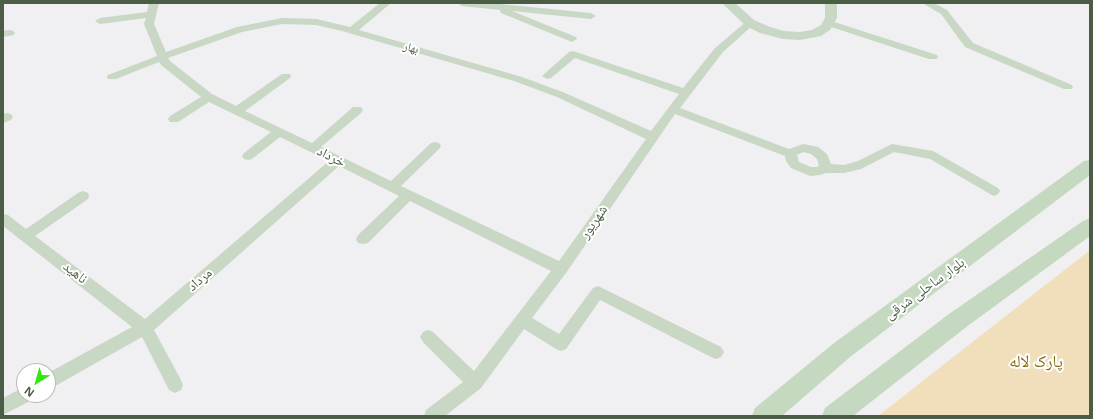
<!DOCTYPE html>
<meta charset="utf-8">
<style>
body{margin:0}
#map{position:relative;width:1093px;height:419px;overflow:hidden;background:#f0eff2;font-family:"Open Sans",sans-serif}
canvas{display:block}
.frame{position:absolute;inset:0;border:4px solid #4c5d46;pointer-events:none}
.north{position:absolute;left:16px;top:363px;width:40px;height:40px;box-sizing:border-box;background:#fff;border:1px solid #b7beb5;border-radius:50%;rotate:217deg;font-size:11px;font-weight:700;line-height:16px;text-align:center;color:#4c5d46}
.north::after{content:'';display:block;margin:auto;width:14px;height:18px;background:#31e911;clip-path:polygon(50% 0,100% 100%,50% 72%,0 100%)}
</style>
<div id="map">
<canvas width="1093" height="419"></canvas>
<div class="frame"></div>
<div class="north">N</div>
</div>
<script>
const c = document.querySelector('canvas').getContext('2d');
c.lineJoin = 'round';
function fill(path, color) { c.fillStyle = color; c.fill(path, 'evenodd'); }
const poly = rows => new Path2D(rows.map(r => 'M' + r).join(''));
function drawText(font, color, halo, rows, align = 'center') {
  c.font = font + ' "Open Sans","Noto Naskh Arabic",sans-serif'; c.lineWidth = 4; c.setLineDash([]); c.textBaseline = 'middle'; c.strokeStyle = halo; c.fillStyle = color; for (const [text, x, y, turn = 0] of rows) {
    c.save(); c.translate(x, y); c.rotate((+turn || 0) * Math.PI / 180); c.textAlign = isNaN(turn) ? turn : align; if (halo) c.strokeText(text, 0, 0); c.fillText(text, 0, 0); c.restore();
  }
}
fill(poly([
 [1090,250,1090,416,878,416]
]), '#f1dfbb');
fill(poly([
 [149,3,159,3,154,24,166,52,237,27,282,18,316,19,350,27,380,3,391,3,359,30,522,77,565,93,651,131,679,94,575,58,551,78,547,79,542,76,569,52,573,51,683,88,715,48,747,21,750,20,755,23,753,25,723,52,680,108,789,149,803,144,818,147,827,154,831,164,844,165,858,161,892,144,933,151,998,188,1000,191,998,194,994,196,990,194,930,159,894,152,861,169,844,173,826,173,820,175,810,176,791,168,786,161,785,156,675,114,566,273,532,318,559,334,593,288,598,286,721,347,724,352,721,357,716,359,711,357,600,300,566,349,561,351,556,349,524,329,481,388,445,416,424,416,426,410,463,382,423,342,420,337,423,332,428,330,433,332,474,371,551,271,410,201,368,243,363,244,358,243,356,239,358,235,399,196,339,166,154,330,181,380,183,385,181,390,175,393,169,390,142,337,48,390,48,373,132,327,3,226,3,214,8,215,26,229,78,193,83,191,88,193,89,196,88,199,35,236,145,319,329,161,280,137,252,159,248,160,244,159,242,156,244,153,271,132,209,102,178,122,170,122,168,119,170,116,201,97,161,65,159,62,116,79,108,79,107,77,108,75,157,56,144,24,146,18,100,24,95,21,100,18,147,12,149,3],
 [282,24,316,25,342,31,514,81,557,97,646,139,559,261,401,186,439,149,441,146,439,143,435,142,431,143,391,181,321,147,361,113,363,110,361,107,353,107,312,143,245,111,290,78,291,76,290,74,282,74,236,106,212,94,170,61,168,58,242,32,282,24],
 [803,152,811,154,817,159,819,165,817,167,811,167,799,162,797,155,803,152],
 [457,3,490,3,591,13,596,16,591,19,512,11,576,37,577,39,572,42,501,13,500,10,462,6,457,3],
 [922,3,934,3,947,10,973,43,1072,85,1073,87,1072,89,1064,89,965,47,941,14,922,3],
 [828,20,937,55,938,57,937,59,929,59,825,25,823,23,828,20],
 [10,30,13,31,15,33,13,35,3,37,3,31,10,30],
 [7,113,11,114,13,117,11,120,3,123,3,114,7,113],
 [24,387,24,395,32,395,30,401,3,415,3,398,24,387]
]), '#c9d7c5');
fill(poly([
 [722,3,735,3,754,20,770,27,784,31,800,32,812,30,821,25,825,18,825,3,837,3,837,18,830,30,821,36,800,40,783,39,760,33,746,26,722,3]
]), '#c9d7c5');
fill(poly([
 [1090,160,1090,175,850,357,782,416,752,416,755,408,834,343,1084,161,1090,160],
 [1090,218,1090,236,965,328,853,416,822,416,825,408,949,314,1083,221,1090,218]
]), '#c5d9c1');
drawText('12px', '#4c5d46', '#fff', [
 ["بهار",411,48,16]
]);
drawText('14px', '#4c5d46', '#fff', [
 ["خرداد",331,157,26],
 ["شهریور",594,222,-55],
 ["ناهید",75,273,38],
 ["مرداد",200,280,-41],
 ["بلوار ساحلی شرقی",925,289,-36]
]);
drawText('17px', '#826b13', '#fff', [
 ["پارک لاله",1036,362]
]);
</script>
